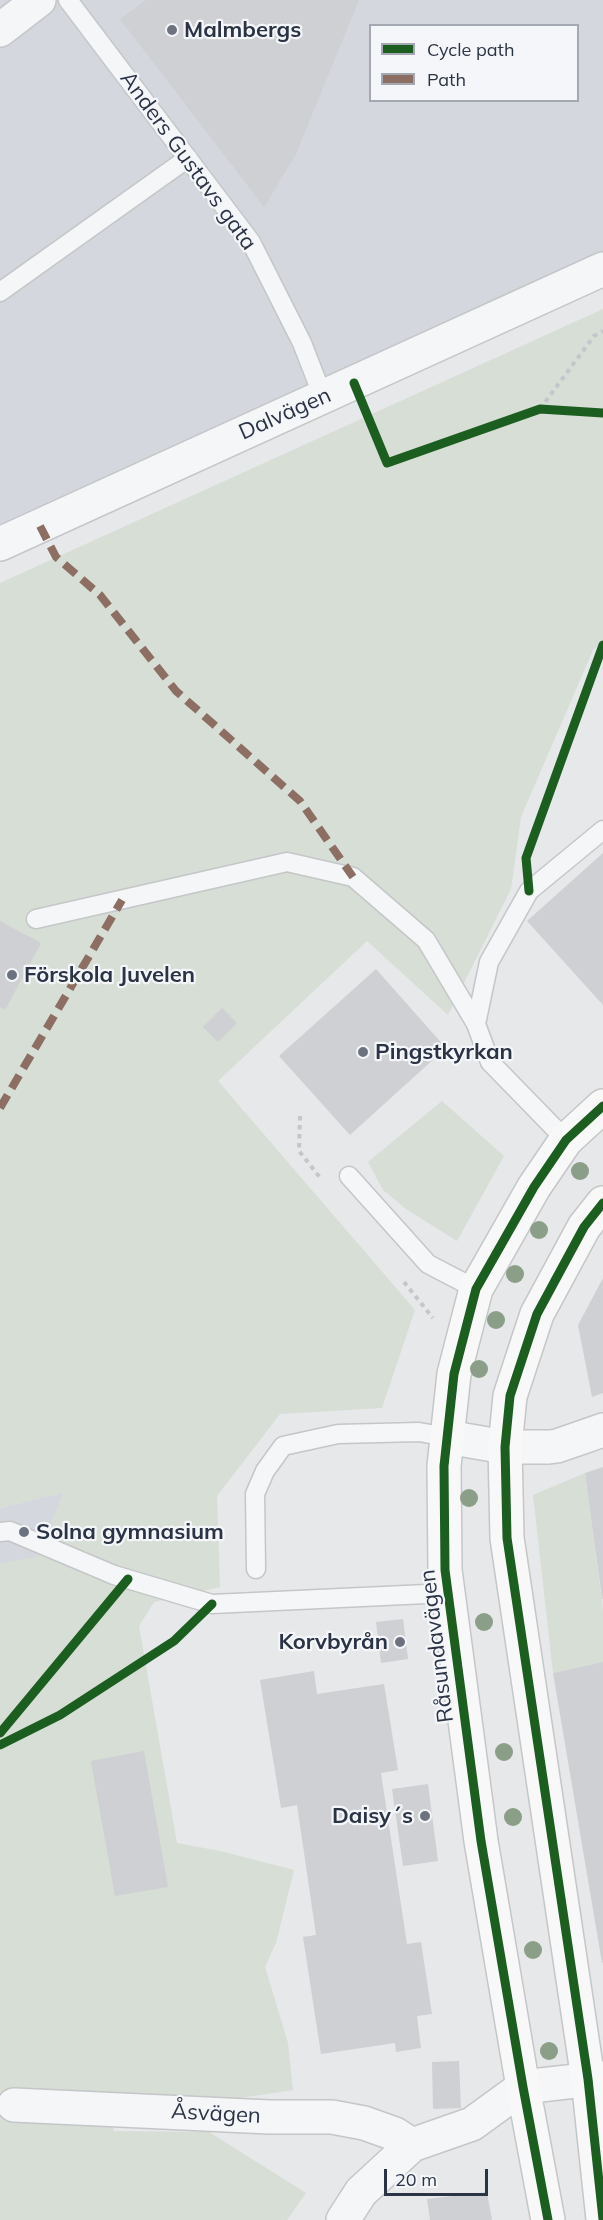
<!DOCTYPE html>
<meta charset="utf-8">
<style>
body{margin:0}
#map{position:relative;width:603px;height:2220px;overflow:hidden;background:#e6e8ea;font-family:Mulish,sans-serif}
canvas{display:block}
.legend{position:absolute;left:369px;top:24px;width:210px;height:78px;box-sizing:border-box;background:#f4f6f9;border:2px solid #a4a8b1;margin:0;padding:8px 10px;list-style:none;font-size:18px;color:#2b3445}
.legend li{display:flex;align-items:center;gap:12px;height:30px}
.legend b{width:30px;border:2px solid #a4a8b1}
.scale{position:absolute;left:384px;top:2169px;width:104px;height:27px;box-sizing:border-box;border:3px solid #2b3445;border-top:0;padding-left:8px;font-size:18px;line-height:21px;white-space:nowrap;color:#2b3445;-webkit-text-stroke:4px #f4f6f9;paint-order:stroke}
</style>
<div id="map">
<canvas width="603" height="2220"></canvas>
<ul class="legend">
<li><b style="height:8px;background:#1b5e20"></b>Cycle path</li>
<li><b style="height:8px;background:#8d6e63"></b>Path</li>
</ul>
<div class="scale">20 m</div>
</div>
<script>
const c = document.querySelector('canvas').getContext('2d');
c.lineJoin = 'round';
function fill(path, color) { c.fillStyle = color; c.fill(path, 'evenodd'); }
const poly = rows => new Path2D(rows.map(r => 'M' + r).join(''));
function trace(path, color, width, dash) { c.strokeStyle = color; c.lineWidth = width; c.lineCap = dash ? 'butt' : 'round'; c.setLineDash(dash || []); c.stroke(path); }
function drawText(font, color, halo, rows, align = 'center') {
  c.font = font + ' Mulish,sans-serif'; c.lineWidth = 4.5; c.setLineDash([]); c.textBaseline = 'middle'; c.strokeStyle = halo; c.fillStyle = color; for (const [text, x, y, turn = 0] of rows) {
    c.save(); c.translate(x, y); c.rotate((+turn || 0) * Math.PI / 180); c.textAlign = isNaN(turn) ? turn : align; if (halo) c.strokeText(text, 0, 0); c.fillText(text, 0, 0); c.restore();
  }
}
fill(poly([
 [0,0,603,0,603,252,0,532],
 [370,26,578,26,578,100,370,100],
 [64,1492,38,1557,0,1564,0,1508]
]), '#d4d7dd');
fill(poly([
 [603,309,603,642,593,650,521,817,511,889,448,1015,367,941,218,1081,415,1310,382,1408,280,1414,217,1496,220,1587,154,1602,139,1626,177,1843,220,1851,294,1870,276,1943,265,1967,288,2043,293,2090,221,2101,104,2092,114,2131,209,2132,306,2193,287,2220,0,2220,0,1564,38,1556,63,1493,0,1508,0,583],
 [442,1101,504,1156,457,1241,406,1209,383,1190,368,1162],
 [585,1473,603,1610,603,1662,553,1673,533,1495]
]), '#d6ded6');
fill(poly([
 [146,0,359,0,296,154,264,207,120,19],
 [603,853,603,1005,527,921],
 [0,921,41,943,5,1010,0,1007],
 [376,969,446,1048,350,1135,279,1056],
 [222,1008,237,1023,218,1042,203,1027],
 [603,1278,603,1393,592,1397,578,1325],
 [603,1467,603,1599,602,1599,585,1473],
 [403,1619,408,1659,381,1663,376,1622],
 [603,1662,603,1963,602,1963,553,1673],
 [314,1671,317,1694,384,1684,398,1770,381,1773,407,1944,421,1942,432,2014,417,2016,421,2048,396,2052,395,2043,321,2054,303,1937,316,1935,297,1805,281,1808,260,1680],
 [144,1751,168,1887,115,1896,91,1761],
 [428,1784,438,1861,403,1866,392,1789],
 [459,2061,461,2108,433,2109,432,2062],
 [487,2192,492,2220,430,2220,427,2199]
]), '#ced0d3');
const lane = poly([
 [68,0,251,242,302,343,323,397],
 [0,292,188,158],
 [36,919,287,862,353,877,426,940,476,1024],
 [566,1140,490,1062,476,1024,489,962,529,891,603,830],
 [349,1176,428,1264,476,1289],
 [0,1532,10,1531,114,1575,212,1604,448,1593],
 [256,1569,255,1494,265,1471,283,1446,338,1434,419,1432,447,1437]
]);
const street = poly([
 [0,30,39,0],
 [0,544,603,269],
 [447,1437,505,1447,549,1447,557,1446,603,1430],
 [14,2105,269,2117,332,2117,364,2123,395,2134,412,2145],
 [343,2220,361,2192,412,2145,472,2124,523,2087,603,2078]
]);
const secondary = poly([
 [603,1203,584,1227,537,1314,510,1396,505,1447,507,1538,588,2079,603,2219],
 [548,2220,523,2087,481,1841,445,1570,444,1466,454,1374,476,1289,534,1187,566,1140,603,1106]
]);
trace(lane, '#c4c6c8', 21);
trace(street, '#c4c6c8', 36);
trace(secondary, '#c4c6c8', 36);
trace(poly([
 [540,409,594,336,603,331],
 [300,1116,299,1151,322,1180],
 [404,1282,433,1318]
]), '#c5c6ca', 4, [4.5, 4.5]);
trace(lane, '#f5f6f7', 18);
trace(street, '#f5f6f7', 33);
trace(secondary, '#f8f8f8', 33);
trace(poly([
 [40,526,56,557,100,595,176,691,300,801,353,877],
 [0,1108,122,900]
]), '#8d6e63', 8, [15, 8]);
trace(poly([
 [354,383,387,463,540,409,603,413],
 [529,891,526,858,603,645],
 [603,1203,584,1227,537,1314,510,1396,505,1447,507,1538,588,2079,603,2219],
 [0,1733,128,1579],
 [0,1745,60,1715,174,1641,212,1604],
 [548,2220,523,2087,481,1841,445,1570,444,1466,454,1374,476,1289,534,1187,566,1140,603,1106]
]), '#1b5e20', 9);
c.fillStyle = '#8a9e88';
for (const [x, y] of [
 [580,1171],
 [539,1230],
 [515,1274],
 [496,1320],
 [479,1369],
 [469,1498],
 [484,1622],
 [504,1752],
 [513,1817],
 [533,1950],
 [549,2051]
]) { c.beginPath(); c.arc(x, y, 9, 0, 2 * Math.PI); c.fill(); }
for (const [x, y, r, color] of [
 [172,30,6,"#6c737f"],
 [12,975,6,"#6c737f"],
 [363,1052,6,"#6c737f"],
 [24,1532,6,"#6c737f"],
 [400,1642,6,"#6c737f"],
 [425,1816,6,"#6c737f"]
]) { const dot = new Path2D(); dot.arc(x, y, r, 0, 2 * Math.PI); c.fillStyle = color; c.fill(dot); trace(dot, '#f4f6f9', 2); }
drawText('bold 22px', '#2b3445', '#f4f6f9', [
 ["Malmbergs",184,30],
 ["Förskola Juvelen",24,975],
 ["Pingstkyrkan",375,1052],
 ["Solna gymnasium",36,1532],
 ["Korvbyrån",388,1642,"right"],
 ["Daisy´s",413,1816,"right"]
], 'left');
drawText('22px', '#2b3445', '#f4f6f9', [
 ["Anders Gustavs gata",188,161,54],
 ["Dalvägen",285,414,-24],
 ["Råsundavägen",437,1646,-97],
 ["Åsvägen",216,2114,3]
]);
</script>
